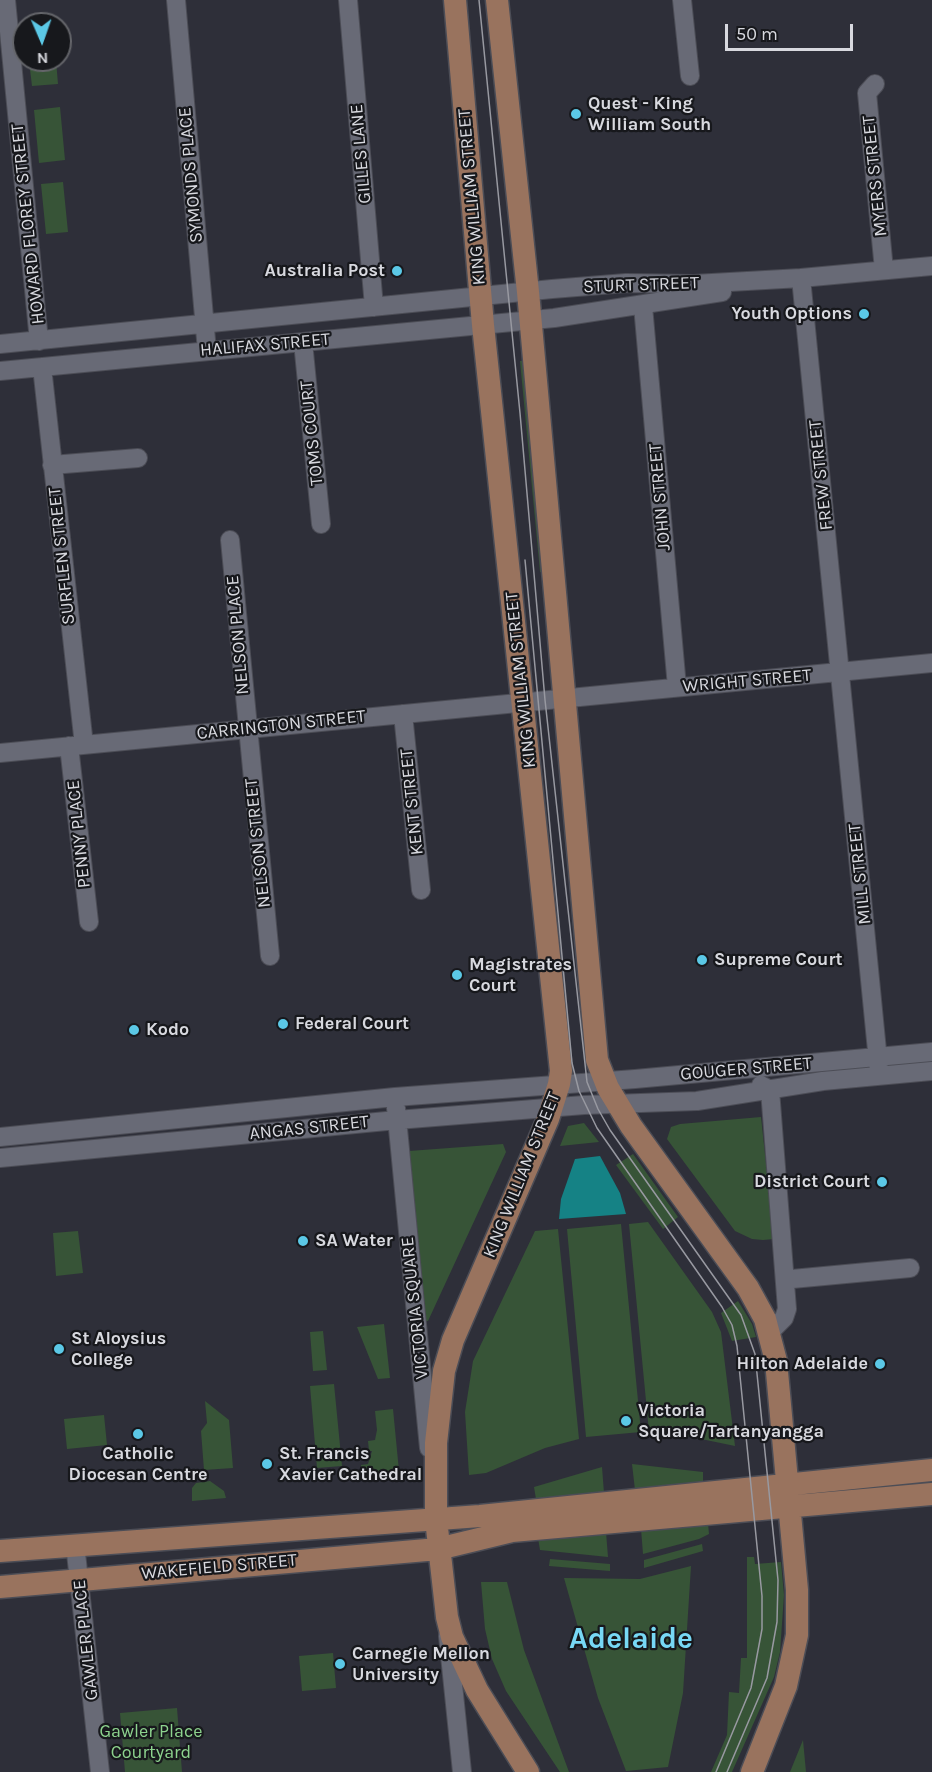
<!DOCTYPE html>
<style>
body{margin:0}
#map{position:relative;width:932px;height:1772px;overflow:hidden;background:#2e2f39;font-family:Karla,sans-serif}
canvas{display:block}
.north{position:absolute;left:12px;top:12px;width:60px;height:60px;box-sizing:border-box;background:#17181c;border:2px solid #64656a;border-radius:50%;rotate:178deg;font-size:16px;font-weight:700;line-height:24px;text-align:center;color:#d8d9df}
.north::after{content:'';display:block;margin:auto;width:21px;height:27px;background:#5bc8e6;clip-path:polygon(50% 0,100% 100%,50% 72%,0 100%)}
.scale{position:absolute;left:725px;top:24px;width:128px;height:27px;box-sizing:border-box;border:3px solid #d8d9df;border-top:0;padding-left:8px;font-size:18px;line-height:21px;white-space:nowrap;color:#d8d9df;-webkit-text-stroke:4px #17181c;paint-order:stroke}
</style>
<div id="map">
<canvas width="932" height="1772"></canvas>
<div class="north">N</div>
<div class="scale">50 m</div>
</div>
<script>
const c = document.querySelector('canvas').getContext('2d');
c.lineJoin = 'round';
function fill(path, color) { c.fillStyle = color; c.fill(path, 'evenodd'); }
const poly = rows => new Path2D(rows.map(r => 'M' + r).join(''));
function trace(path, color, width, dash) { c.strokeStyle = color; c.lineWidth = width; c.lineCap = dash ? 'butt' : 'round'; c.setLineDash(dash || []); c.stroke(path); }
function drawText(font, color, halo, rows, align = 'center') {
  c.font = font + ' Karla,sans-serif'; c.lineWidth = 4.5; c.setLineDash([]); c.textBaseline = 'middle'; c.strokeStyle = halo; c.fillStyle = color; for (const [text, x, y, turn = 0] of rows) {
    c.save(); c.translate(x, y); c.rotate((+turn || 0) * Math.PI / 180); c.textAlign = isNaN(turn) ? turn : align; if (halo) c.strokeText(text, 0, 0); c.fillText(text, 0, 0); c.restore();
  }
}
fill(poly([
 [56,60,58,84,32,86,29,61],
 [60,107,65,160,39,163,34,110],
 [63,182,68,232,46,234,41,184],
 [520,361,525,361,542,572,540,572],
 [761,1117,774,1239,763,1240,752,1239,735,1231,667,1139,671,1127,680,1124],
 [584,1123,599,1142,560,1146,568,1126],
 [503,1144,506,1152,428,1321,424,1321,409,1151],
 [633,1154,678,1217,663,1229,616,1165],
 [648,1222,712,1312,721,1332,735,1446,677,1434,649,1432,629,1224],
 [621,1224,641,1432,586,1437,567,1229],
 [558,1229,579,1439,545,1448,486,1473,469,1475,465,1412,473,1361,535,1231],
 [78,1231,83,1273,56,1276,53,1233],
 [738,1301,752,1324,756,1337,732,1341,721,1313],
 [384,1324,390,1378,378,1379,357,1327],
 [323,1331,327,1370,313,1371,310,1332],
 [334,1384,342,1466,317,1468,310,1386],
 [205,1401,229,1420,233,1468,204,1470,201,1431,207,1423],
 [393,1409,399,1471,362,1475,361,1465,368,1464,372,1451,369,1451,368,1441,375,1440,377,1430,375,1411],
 [104,1415,107,1445,67,1449,64,1419],
 [632,1464,703,1472,703,1484,635,1490],
 [602,1467,604,1493,536,1499,534,1487],
 [210,1481,224,1491,226,1498,192,1501,192,1488,196,1483],
 [708,1523,709,1534,699,1539,643,1554,641,1529],
 [606,1532,608,1557,540,1550,538,1538],
 [702,1544,703,1551,644,1568,644,1560],
 [747,1557,754,1557,755,1564,781,1562,784,1595,780,1652,774,1677,732,1772,711,1772,727,1735,729,1692,739,1693,741,1658,747,1658],
 [550,1559,610,1564,610,1571,549,1566],
 [691,1566,683,1693,668,1767,626,1771,598,1698,564,1578,640,1579],
 [481,1582,507,1582,524,1650,569,1772,560,1772,506,1691,492,1659,485,1629],
 [333,1653,336,1688,302,1691,299,1656],
 [177,1708,182,1772,125,1772,120,1713],
 [803,1740,806,1772,790,1772]
]), '#375437');
fill(poly([
 [600,1156,620,1193,626,1214,559,1219,561,1199,575,1159]
]), '#158285');
const minor = poly([
 [6,0,39,341],
 [176,0,207,351],
 [348,0,374,307],
 [682,0,690,76],
 [875,84,867,93,884,270],
 [801,278,879,1071],
 [643,306,677,687],
 [303,342,321,524],
 [0,344,552,289,626,283,694,284,801,278,932,266],
 [42,367,84,745],
 [0,371,554,318,722,292],
 [52,465,138,458],
 [230,540,270,956],
 [403,714,421,890],
 [69,746,89,922],
 [0,753,932,663],
 [761,1085,770,1090,787,1309,784,1318,770,1332],
 [396,1108,429,1448],
 [0,1137,395,1097,635,1079,932,1052],
 [0,1158,397,1120,584,1105,697,1101,823,1081,932,1071],
 [792,1279,910,1268],
 [75,1544,100,1772],
 [448,1636,462,1772]
]);
const major = poly([
 [455,0,483,325,561,1071,559,1084,548,1119,453,1340,444,1371,436,1443,436,1519,447,1617,452,1637,477,1690,528,1772],
 [497,0,528,292,597,1060,608,1088,631,1126,748,1288,765,1319,776,1361,797,1590,797,1635,786,1686,752,1772],
 [0,1551,480,1516,932,1470],
 [0,1587,438,1549,512,1531,932,1494]
]);
trace(minor, '#4c4d56', 20);
trace(major, '#4c4d56', 25);
trace(minor, '#686a76', 18);
trace(major, '#99735e', 22);
trace(poly([
 [479,0,520,413,545,700,587,1082,598,1109,610,1130,741,1315,755,1354,778,1580,777,1622,767,1678,727,1772],
 [525,560,572,1063,579,1091,597,1128,722,1307,732,1325,737,1346,762,1596,762,1629,751,1688,716,1772]
]), '#9899a1', 1.5);
for (const [x, y, r, color] of [
 [576,114,6,"#5bc8e6"],
 [397,271,6,"#5bc8e6"],
 [864,314,6,"#5bc8e6"],
 [702,960,6,"#5bc8e6"],
 [457,975,6,"#5bc8e6"],
 [283,1024,6,"#5bc8e6"],
 [134,1030,6,"#5bc8e6"],
 [882,1182,6,"#5bc8e6"],
 [303,1241,6,"#5bc8e6"],
 [59,1349,6,"#5bc8e6"],
 [880,1364,6,"#5bc8e6"],
 [626,1421,6,"#5bc8e6"],
 [138,1434,6,"#5bc8e6"],
 [267,1464,6,"#5bc8e6"],
 [340,1664,6,"#5bc8e6"]
]) { const dot = new Path2D(); dot.arc(x, y, r, 0, 2 * Math.PI); c.fillStyle = color; c.fill(dot); trace(dot, '#17181c', 2); }
drawText('bold 18px', '#d8d9df', '#17181c', [
 ["Quest - King",588,104],
 ["William South",588,125],
 ["Australia Post",385,271,"right"],
 ["Youth Options",852,314,"right"],
 ["Supreme Court",714,960],
 ["Magistrates",469,965],
 ["Court",469,986],
 ["Federal Court",295,1024],
 ["Kodo",146,1030],
 ["District Court",870,1182,"right"],
 ["SA Water",315,1241],
 ["St Aloysius",71,1339],
 ["College",71,1360],
 ["Hilton Adelaide",868,1364,"right"],
 ["Victoria",638,1411],
 ["Square/Tartanyangga",638,1432],
 ["Catholic",138,1454,"center"],
 ["Diocesan Centre",138,1475,"center"],
 ["St. Francis",279,1454],
 ["Xavier Cathedral",279,1475],
 ["Carnegie Mellon",352,1654],
 ["University",352,1675]
], 'left');
drawText('18px', '#d8d9df', '#17181c', [
 ["GILLES LANE",361,154,-95],
 ["SYMONDS PLACE",191,175,-95],
 ["MYERS STREET",875,176,-96],
 ["KING WILLIAM STREET",472,197,-95],
 ["HOWARD FLOREY STREET",28,224,-96],
 ["STURT STREET",641,285,-2],
 ["HALIFAX STREET",265,345,-5],
 ["TOMS COURT",312,433,-96],
 ["FREW STREET",821,475,-96],
 ["JOHN STREET",660,497,-95],
 ["SURFLEN STREET",62,556,-96],
 ["NELSON PLACE",238,635,-95],
 ["KING WILLIAM STREET",521,680,-96],
 ["WRIGHT STREET",747,681,-5],
 ["CARRINGTON STREET",281,725,-6],
 ["KENT STREET",412,802,-96],
 ["PENNY PLACE",79,834,-96],
 ["NELSON STREET",258,843,-96],
 ["MILL STREET",860,874,-96],
 ["GOUGER STREET",746,1069,-5],
 ["ANGAS STREET",309,1128,-6],
 ["KING WILLIAM STREET",522,1175,-68],
 ["VICTORIA SQUARE",415,1308,-96],
 ["WAKEFIELD STREET",219,1567,-5],
 ["GAWLER PLACE",86,1640,-96]
]);
drawText('18px', '#8dd38e', '#17181c', [
 ["Gawler Place",151,1732],
 ["Courtyard",151,1753]
]);
drawText('bold 30px', '#77d8f5', '#17181c', [
 ["Adelaide",631,1639]
]);
</script>
